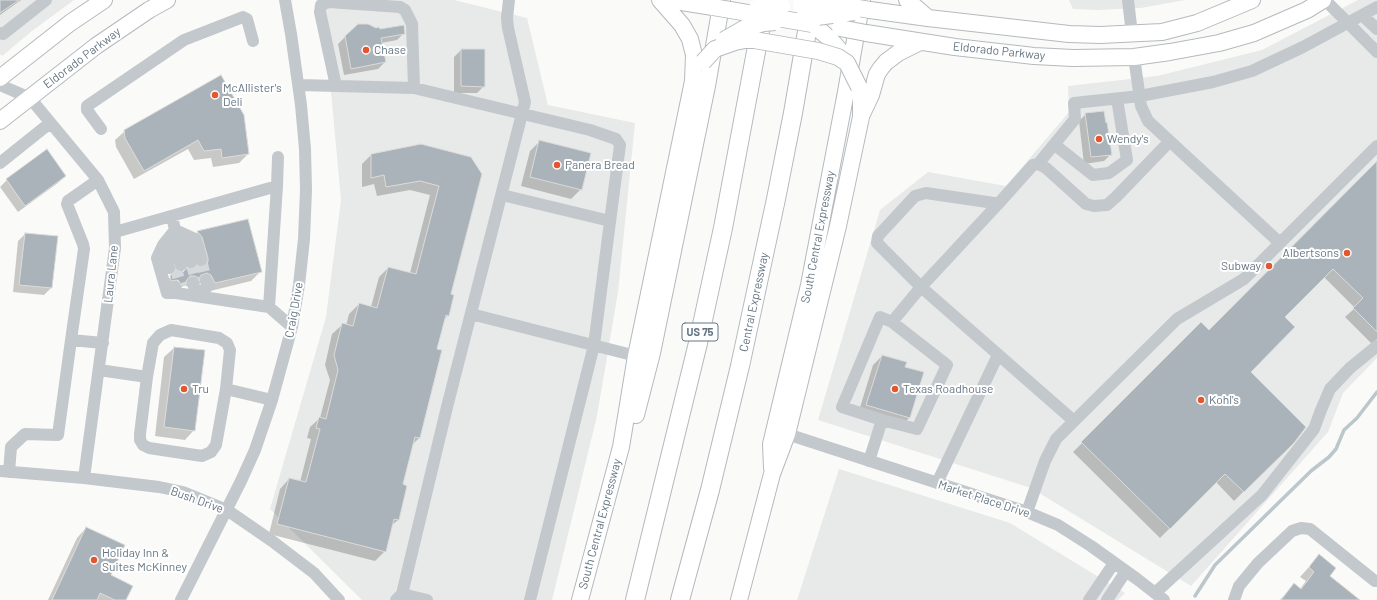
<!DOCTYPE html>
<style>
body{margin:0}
canvas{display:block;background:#fafaf8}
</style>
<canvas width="1377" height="600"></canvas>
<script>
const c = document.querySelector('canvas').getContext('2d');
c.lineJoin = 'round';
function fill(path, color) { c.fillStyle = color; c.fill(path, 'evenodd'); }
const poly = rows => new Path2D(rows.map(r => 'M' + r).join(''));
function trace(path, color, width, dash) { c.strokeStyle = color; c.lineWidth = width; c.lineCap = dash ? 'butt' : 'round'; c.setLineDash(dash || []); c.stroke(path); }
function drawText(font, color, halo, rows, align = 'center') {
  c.font = font + ' Barlow,sans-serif'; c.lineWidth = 4; c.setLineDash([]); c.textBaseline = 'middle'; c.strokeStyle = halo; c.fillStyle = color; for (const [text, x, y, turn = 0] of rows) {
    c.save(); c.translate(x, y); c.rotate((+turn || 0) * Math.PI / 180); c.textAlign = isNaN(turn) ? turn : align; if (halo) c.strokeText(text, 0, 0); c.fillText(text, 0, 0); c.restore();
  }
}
fill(poly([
 [0,0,74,0,32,31,2,56,0,54],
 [318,0,454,0,527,18,548,105,635,123,618,292,597,416,552,600,362,600,270,509,326,317,341,200,331,92],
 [1069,0,1185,0,1141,8,1097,10,1073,9],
 [1358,0,1377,0,1377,358,1343,393,1328,432,1191,586,1031,488,818,420,880,210,928,172,1006,186,1069,112,1068,86,1157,76,1262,50],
 [839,469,1010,523,1125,593,1118,600,797,600]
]), '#e8e9e9');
fill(poly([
 [0,0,21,0,0,15],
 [379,31,404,33,397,40,381,43,385,62,378,69,344,75,338,44,345,37],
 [461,50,484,86,477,93,454,93,454,57],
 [221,76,248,154,239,163,213,167,211,158,194,160,188,149,134,179,116,147,115,140,125,131],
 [1086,114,1111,154,1104,161,1084,164,1079,121],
 [540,141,581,189,571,199,521,186,530,151],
 [371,155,470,158,450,295,448,315,444,320,436,350,419,438,412,445,402,485,398,520,391,526,385,551,375,561,269,534,280,489,289,479,300,482,311,439,307,438,310,427,320,418,330,380,325,365,332,334,342,325,346,326,349,314,359,304,371,307,379,277,388,268,410,273,430,195,410,190,377,196,374,184,362,187,362,164],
 [1377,163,1377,339,1372,344,1345,317,1355,308,1324,277,1283,317,1249,372,1293,442,1234,501,1216,482,1160,538,1073,452,1201,324,1209,331],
 [65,176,58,183,18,212,0,187,7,180],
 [247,220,260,272,251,281,206,292,202,284,194,282,189,287,184,285,175,294,161,286,176,272,183,273,199,268,193,246,188,241,198,232],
 [176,276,183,285,182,286,174,277],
 [25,234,57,237,51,288,44,295,13,292,18,241],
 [174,348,204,351,194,430,185,440,155,436,164,357],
 [882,356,904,368,909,418,900,427,858,414,873,365],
 [86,528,110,576,125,600,48,600,77,538],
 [1319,556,1328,577,1359,600,1280,600,1294,585,1300,589,1306,581,1300,577]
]), '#0003');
trace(poly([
 [1195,596,1215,565,1311,471,1329,457,1336,449,1344,430,1357,418,1377,392]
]), '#bbc7cb', 3.5);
const building = poly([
 [0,0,19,0,0,13,0,0],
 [358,24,368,24,376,28,379,27,380,29,404,25,405,34,381,38,386,62,351,69,345,36,358,24],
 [461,49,485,49,485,87,461,86,461,49],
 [221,75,244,115,249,154,222,158,221,149,204,151,198,140,144,171,125,138,124,130,221,75],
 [1104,111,1106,123,1107,122,1112,155,1091,157,1085,113,1104,111],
 [539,140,591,153,582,190,530,177,539,140],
 [421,144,471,157,482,174,451,294,454,295,449,316,446,315,437,349,442,350,420,438,415,437,403,484,407,486,399,520,394,519,386,552,277,524,289,478,306,482,320,429,316,428,319,417,326,419,338,370,334,355,342,323,353,326,359,303,377,308,388,267,416,274,439,186,420,181,386,187,384,175,371,178,371,154,421,144],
 [47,149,66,176,25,206,6,179,47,149],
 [1377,161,1377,332,1353,308,1363,298,1333,269,1285,317,1295,327,1251,372,1306,427,1294,443,1244,492,1225,474,1170,529,1081,442,1201,322,1209,330,1377,161],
 [248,219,262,272,215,283,211,275,207,273,201,275,199,278,195,276,190,276,186,281,186,285,182,286,178,280,171,281,170,275,174,274,176,271,183,272,187,268,193,269,197,266,203,267,208,262,208,258,202,237,197,231,248,219],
 [25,233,58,236,52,288,19,285,25,233],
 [174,347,205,350,195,431,164,427,174,347],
 [882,355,907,362,905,367,924,372,910,418,866,405,882,355],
 [86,527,125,545,111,575,133,586,126,600,115,600,100,593,97,600,52,600,86,527],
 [1319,554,1336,568,1330,576,1360,600,1281,600,1294,583,1301,589,1314,572,1309,567,1319,554]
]);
fill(building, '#aab3b9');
trace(building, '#dcdcda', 1);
trace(poly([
 [201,260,206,280],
 [191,262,197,282],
 [175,266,181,286]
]), '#d5d9db', 12, [12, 6]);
const major = poly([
 [669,0,713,7],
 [907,0,928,18],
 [870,10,928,18,1069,34,1100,35,1162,32,1197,23,1252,0],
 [812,24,823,33,831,40,842,53,847,63],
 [866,33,955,47,1034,56,1073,58,1134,57,1170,52,1219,43,1254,33,1307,10,1323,0],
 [0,78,70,23,104,0],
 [862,114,871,95,877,74,881,68,886,62,898,53,920,42],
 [0,121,96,46,149,10,167,0],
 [636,415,652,353,707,86,722,0],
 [772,468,771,444,809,285,846,92,862,0],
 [580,600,621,447,636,356,693,81,694,55,690,39,682,25,660,0],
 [739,600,772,474,787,434,838,226,861,117,861,98,859,87]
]);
const highway = poly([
 [635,600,698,343,723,228,761,25],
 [680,600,710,490,740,366,776,199,793,113,811,8]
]);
trace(major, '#b5babe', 18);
trace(highway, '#b4b9bd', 20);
trace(poly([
 [1128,0,1132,34],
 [1325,0,1377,52],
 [1362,15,1377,29],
 [0,33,3,34,46,0],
 [0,85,30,98,98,180,114,212,115,248,84,478],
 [299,85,414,88,590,130,616,139,620,145,594,345,530,600],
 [336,86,320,12,321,5,329,2,400,7,405,10,412,24,414,88],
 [101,129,87,110,87,106,184,40,243,17,247,19,253,41],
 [1055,145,1093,175,1109,173,1127,160,1117,99],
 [0,163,50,123],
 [1038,164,1075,119,1074,103,1140,96,1213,82,1252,71,1303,47,1377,7],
 [98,180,68,201,67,204,83,244,84,249,71,340,103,343],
 [277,186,278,157],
 [502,195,610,221],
 [999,203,921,287,877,243,878,236,915,196,926,193,994,203,999,203,1033,165,1038,164,1046,168,1086,204,1094,206,1107,205,1116,197,1170,141],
 [175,230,195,239,201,260],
 [175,230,175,247,181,265],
 [176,231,185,243,191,262],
 [115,232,277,186,269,307,292,327],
 [1280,243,1377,146],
 [163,245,157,258,167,293,176,293],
 [169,268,163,245,175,230,172,216],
 [193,283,197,296],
 [175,287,176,293,269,307],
 [197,296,208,286,206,280],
 [471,314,636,356],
 [99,370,147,377,140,434,140,440,143,445,149,448,202,456,211,452,216,445,226,389,272,400],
 [147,377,153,343,160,335,171,330,219,338,227,343,230,350,226,389],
 [882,420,917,429,947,365,892,322],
 [787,434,1027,512,1058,525,1091,546,1137,579,1164,600],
 [869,461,882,420,842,407,880,317,892,322,921,287,1074,421],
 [0,471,84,478,159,487,183,492,227,510,272,541,314,573,339,600],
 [9,472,11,447,25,434,58,435,71,340],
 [937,483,998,355],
 [1027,512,1045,461,1056,439,1177,319,1244,279,1280,243,1148,121,1141,106,1134,57],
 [1155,593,1262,495,1314,429,1321,410,1330,389,1350,368,1377,346],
 [402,594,427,600],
 [181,600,241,481,255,450,272,400,292,327,299,285,304,239,306,190,305,149,301,105,291,34,285,0],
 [396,600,402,594,447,407,525,102,508,28,507,18,509,0],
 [1089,600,1114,563],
 [1107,600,1126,571],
 [1234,600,1239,586,1258,563,1292,531,1301,528,1310,529,1375,581]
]), '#c3c8cc', 12);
trace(major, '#fff', 16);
trace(highway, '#fff', 18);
const majorBridge = poly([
 [801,5,824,2,870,10],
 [713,7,812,24],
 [757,8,782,6],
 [802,19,854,12],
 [840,28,866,33],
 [724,40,745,28,764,23,775,22],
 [703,62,715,49,735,42,745,40,754,40,818,51,838,57,847,63,859,87]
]);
trace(majorBridge, '#b5babe', 18, []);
trace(majorBridge, '#fff', 16);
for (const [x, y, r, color] of [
 [366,50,4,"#e4572e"],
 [215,95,4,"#e4572e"],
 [1099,139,4,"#e4572e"],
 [557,165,4,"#e4572e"],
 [1347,253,4,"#e4572e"],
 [1269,266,4,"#e4572e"],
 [184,389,4,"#e4572e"],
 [895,389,4,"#e4572e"],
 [1201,400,4,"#e4572e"],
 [94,560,4,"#e4572e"]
]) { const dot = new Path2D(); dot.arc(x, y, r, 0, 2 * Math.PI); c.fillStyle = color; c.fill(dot); trace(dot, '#fff', 1.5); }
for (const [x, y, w] of [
 [700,332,36]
]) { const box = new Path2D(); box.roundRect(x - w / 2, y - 9, w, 18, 3); c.fillStyle = '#fff'; c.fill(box); trace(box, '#657683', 1); }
drawText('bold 11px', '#657683', null, [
 ["US 75",700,332]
]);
drawText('12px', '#657683', '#fff', [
 ["Chase",374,50],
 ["McAllister's",223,88],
 ["Deli",223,102],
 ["Wendy's",1107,139],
 ["Panera Bread",565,165],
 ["Albertsons",1339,253,"right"],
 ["Subway",1261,266,"right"],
 ["Tru",192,389],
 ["Texas Roadhouse",903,389],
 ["Kohl's",1209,400],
 ["Holiday Inn &",102,553],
 ["Suites McKinney",102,567]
], 'left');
drawText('12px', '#657683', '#fff', [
 ["Eldorado Parkway",999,51,6],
 ["Eldorado Parkway",82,58,-37],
 ["South Central Expressway",818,237,-79],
 ["Laura Lane",111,274,-84],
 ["Central Expressway",754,302,-78],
 ["Craig Drive",294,310,-80],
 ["Market Place Drive",984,499,18],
 ["Bush Drive",197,500,20],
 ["South Central Expressway",600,524,-75]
]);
</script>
